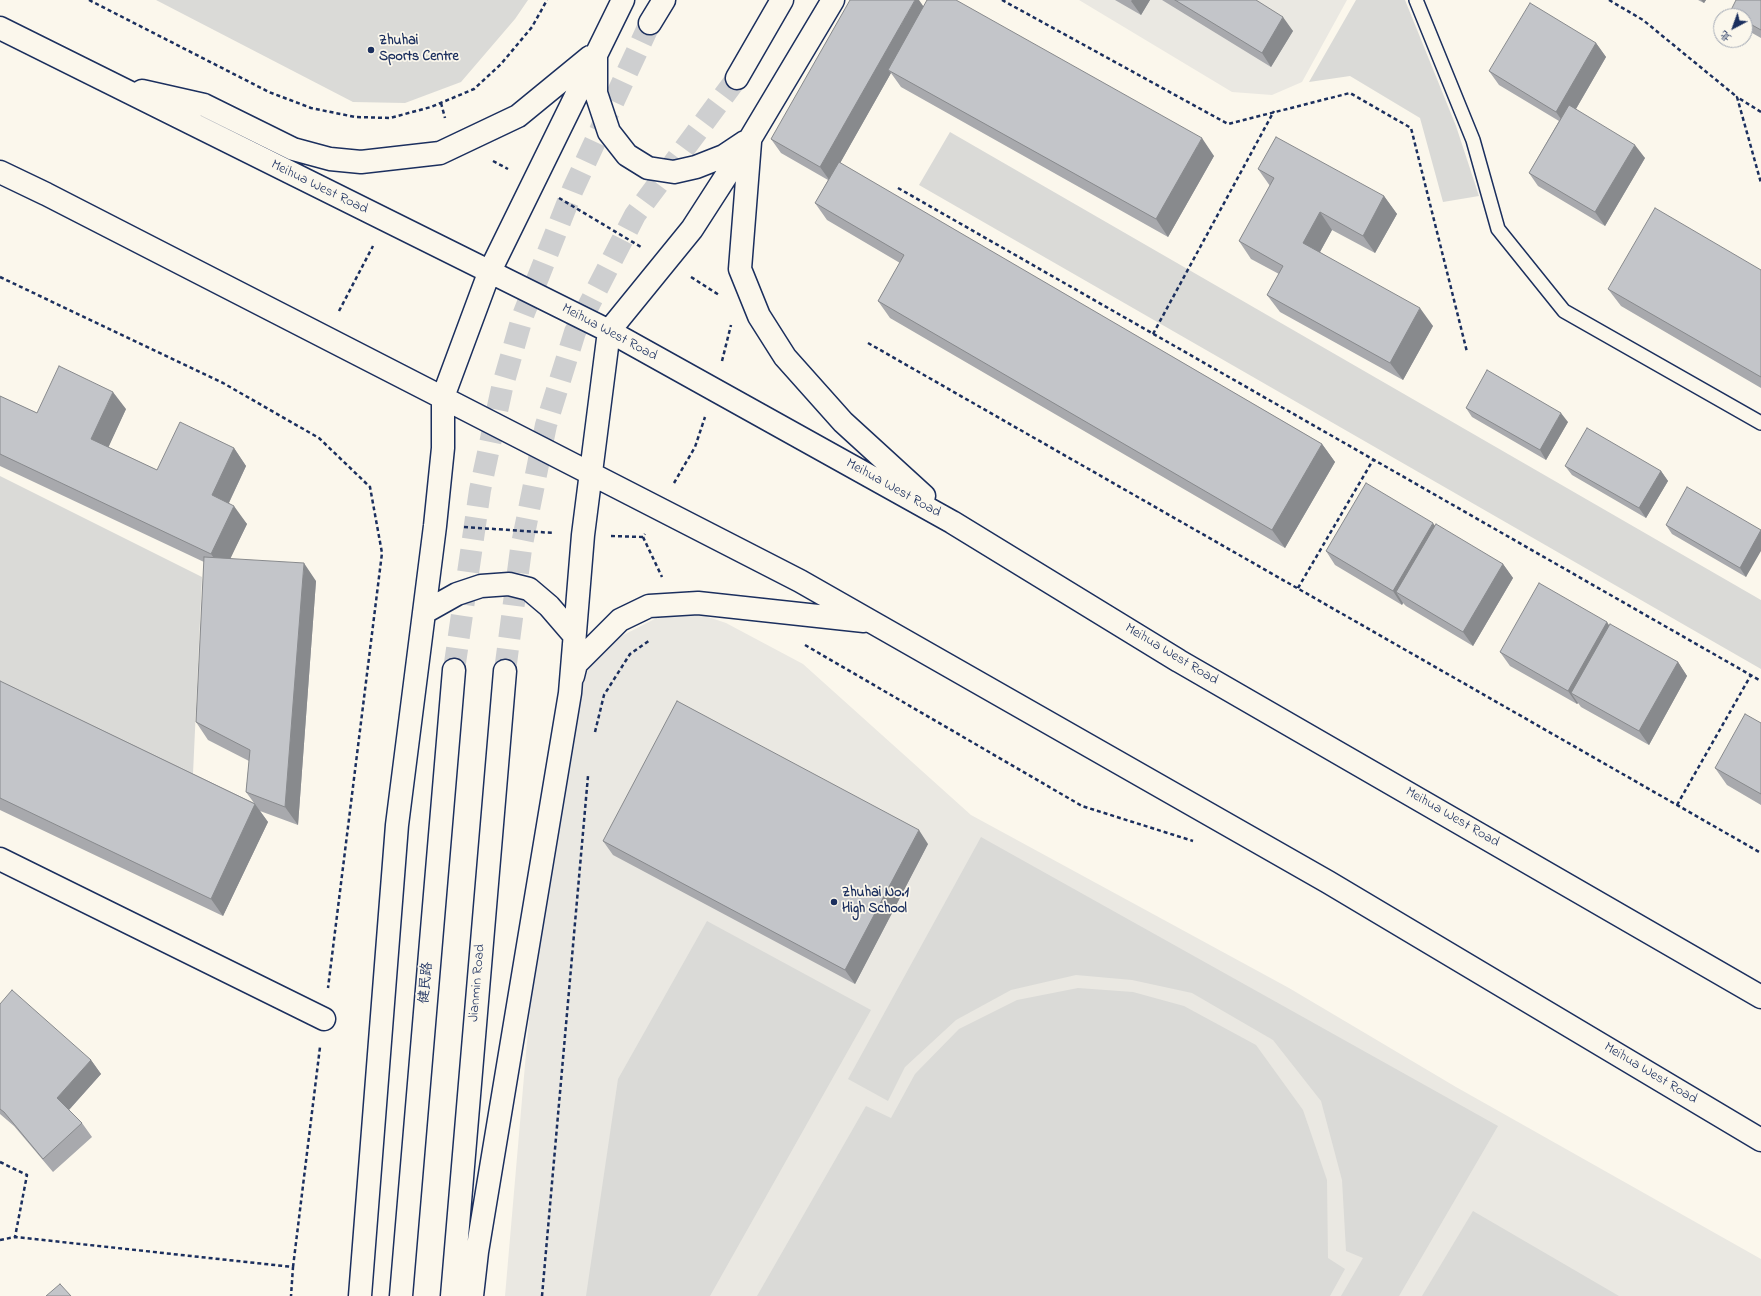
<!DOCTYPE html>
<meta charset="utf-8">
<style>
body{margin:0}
#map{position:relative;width:1761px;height:1296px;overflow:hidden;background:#fbf7ec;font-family:"Indie Flower","LXGW WenKai TC",sans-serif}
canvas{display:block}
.north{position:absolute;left:1713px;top:8px;width:40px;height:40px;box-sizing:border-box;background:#fbf7ec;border:1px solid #a1a7b3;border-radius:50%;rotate:221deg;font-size:11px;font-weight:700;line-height:16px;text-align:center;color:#1b2f5e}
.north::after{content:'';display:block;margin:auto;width:14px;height:18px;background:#1b2f5e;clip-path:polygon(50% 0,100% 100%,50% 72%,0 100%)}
</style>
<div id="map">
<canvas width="1761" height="1296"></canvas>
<div class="north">北</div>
</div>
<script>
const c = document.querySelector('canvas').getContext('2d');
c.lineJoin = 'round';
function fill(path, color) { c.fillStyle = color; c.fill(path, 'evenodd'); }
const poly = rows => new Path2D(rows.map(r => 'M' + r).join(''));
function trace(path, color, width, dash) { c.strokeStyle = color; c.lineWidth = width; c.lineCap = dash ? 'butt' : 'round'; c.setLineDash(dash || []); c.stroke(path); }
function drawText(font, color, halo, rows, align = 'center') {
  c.font = font + ' "Indie Flower","LXGW WenKai TC",sans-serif'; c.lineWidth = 3.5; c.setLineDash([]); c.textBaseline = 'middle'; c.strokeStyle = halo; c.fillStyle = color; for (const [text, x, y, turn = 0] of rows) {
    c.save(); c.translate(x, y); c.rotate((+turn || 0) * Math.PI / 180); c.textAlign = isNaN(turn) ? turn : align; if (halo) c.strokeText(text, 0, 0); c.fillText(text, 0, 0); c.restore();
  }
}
fill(poly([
 [1079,0,1347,0,1302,82,1272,95,1232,92],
 [678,607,726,623,803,664,971,815,1289,988,1456,1087,1761,1259,1761,1296,505,1296,551,764,589,668,606,644]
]), '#eae8e2');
fill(poly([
 [156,0,528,0,515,19,461,82,405,103,353,102],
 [1356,0,1405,0,1456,126,1479,196,1443,202,1420,118,1350,76,1309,82],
 [950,132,1761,600,1761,669,919,185],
 [0,476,202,577,193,774,0,682],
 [981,837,1498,1126,1399,1296,1341,1296,1363,1258,1346,1251,1342,1180,1321,1101,1273,1040,1192,993,1132,980,1076,975,1011,990,956,1020,905,1067,888,1101,848,1079],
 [707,921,871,1010,710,1296,586,1296,618,1079],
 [1078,988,1133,992,1184,1006,1256,1045,1303,1110,1327,1180,1328,1258,1345,1269,1330,1296,757,1296,866,1106,891,1118,915,1074,959,1029,1017,1000],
 [1473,1211,1619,1296,1422,1296]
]), '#dadad7');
trace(poly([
 [454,670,480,490,502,388,522,318,573,189,650,23],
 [505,671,521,549,546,425,575,332,635,215,737,78]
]), '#cecfd0', 22, [22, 11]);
const lane = poly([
 [1416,0,1473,140,1498,229,1564,311,1761,423]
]);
const street = poly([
 [0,859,324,1019]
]);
const primary = poly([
 [650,23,664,0],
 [0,28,609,331,952,522,1179,661,1761,997],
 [596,58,596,93,609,132,627,155,648,168,674,172,696,167,724,156,745,142],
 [737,78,782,0],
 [142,91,204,105,293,149,330,159,361,162,440,153,518,116,590,57],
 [750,142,740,269,759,316,785,357,843,422,924,496],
 [0,172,46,194,800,581,1328,882,1761,1140],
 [425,612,457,594,481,586,509,584,529,589,549,606,574,635],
 [573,676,576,664,620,620,649,606,698,603,864,621],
 [360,1296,397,825,435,526,443,448,443,397,489,273,623,0],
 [401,1296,454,670],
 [452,1296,505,671],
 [472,1296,477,1252,570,693,583,535,609,331,692,229,750,139,833,0]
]);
trace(lane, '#1b2f5e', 16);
trace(street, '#1b2f5e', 25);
trace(primary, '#1b2f5e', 25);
trace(poly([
 [89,0,269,92,311,108,355,117,390,118,431,107,474,89,501,64,532,27,547,0],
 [1002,0,1228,124,1350,93,1411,128,1467,352],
 [1609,0,1643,20,1737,97],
 [441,103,445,118],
 [1761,112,1737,97,1761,183],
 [493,161,508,169],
 [898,188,1761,681],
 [559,198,641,247],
 [0,277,223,383,319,438,370,487,382,553,328,988],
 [691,277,719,295],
 [339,311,373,246],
 [1153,334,1274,111],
 [868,343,1761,853],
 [722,361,731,325],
 [674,483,695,447,705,417],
 [464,527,554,533],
 [611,536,643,537,645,534],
 [643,537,662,577],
 [1298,588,1373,460],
 [805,645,1082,806,1193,841],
 [595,732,604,695,630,654,650,640],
 [1677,805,1751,675],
 [0,1162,27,1175,15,1237],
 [0,1240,15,1237,293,1267,291,1296],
 [293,1267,320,1047],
 [542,1296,588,776]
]), '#1b2f5e', 2.5, [4, 3]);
trace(lane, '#fbf7ec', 13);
trace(street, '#fbf7ec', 22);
trace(primary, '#fbf7ec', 22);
fill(poly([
 [1115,0,1150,0,1141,15],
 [1162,0,1256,0,1293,31,1271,67],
 [1698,0,1706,0,1704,3],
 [1761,0,1761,38,1745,29,1745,16,1733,16,1730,12],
 [924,6,1214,156,1168,237,901,87,891,73,840,163,1322,444,1335,462,1285,548,890,318,878,301,900,263,827,220,815,203,828,180,781,153,771,139],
 [1596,43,1606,57,1576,109,1645,158,1605,226,1538,186,1529,173,1559,121,1499,85,1489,71],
 [1258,169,1384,196,1397,214,1375,253,1332,230,1320,252,1433,326,1403,380,1280,312,1267,295,1279,274,1251,259,1239,241,1270,186],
 [1761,270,1761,388,1621,306,1608,289],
 [0,396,37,413,126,409,108,447,157,470,234,448,246,466,229,503,247,524,230,558,316,581,298,825,260,811,268,822,223,916,0,810,0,681,254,803,246,792,249,761,208,740,196,722,204,562,0,466],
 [1466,408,1568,422,1546,460,1472,417],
 [1565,466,1661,471,1668,481,1646,518,1572,475],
 [1666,525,1761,530,1746,577,1672,534],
 [1435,526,1503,564,1513,578,1473,646,1406,606,1403,603,1402,605,1335,565,1326,551],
 [1607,622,1609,626,1678,662,1687,676,1649,745,1581,707,1578,703,1577,704,1510,666,1500,652],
 [1761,723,1761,805,1727,785,1715,768],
 [603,841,928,844,855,984,613,855],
 [0,1004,91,1060,101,1074,69,1110,82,1123,92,1137,53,1172,14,1126,0,1114]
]), '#a8a9ad');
fill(poly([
 [915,0,919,0,926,10,888,70,891,73,830,181,820,167],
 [1132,0,1150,0,1141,15,1131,1],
 [1701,0,1706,0,1704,3],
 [1283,17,1293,31,1271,67,1262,53],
 [1596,43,1606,57,1566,126,1556,112],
 [1202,138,1214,156,1168,237,1156,219],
 [1635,145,1645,158,1605,226,1595,212],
 [1384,196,1397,214,1375,253,1363,236],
 [1320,212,1332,230,1315,261,1303,243],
 [1420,308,1433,326,1403,380,1390,363],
 [113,392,126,409,104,457,91,439],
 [1561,413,1568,422,1546,460,1540,450],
 [1322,444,1335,462,1285,548,1272,530],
 [234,448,246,466,224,513,212,495],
 [1661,471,1668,481,1646,518,1639,508],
 [234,506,247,524,224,572,211,554],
 [1433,523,1443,537,1396,592,1403,603,1402,605,1393,591],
 [1761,530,1761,551,1746,577,1740,568],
 [304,563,316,581,298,825,285,807],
 [1503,564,1513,578,1473,646,1463,632],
 [1607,622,1616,636,1571,693,1578,703,1577,704,1568,691],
 [1678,662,1687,676,1649,745,1639,731],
 [255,804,268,822,223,916,211,899],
 [919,830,928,844,855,984,845,970],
 [91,1060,101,1074,67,1112,57,1098]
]), '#888a8d');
const building = poly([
 [850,0,915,0,820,167,771,139,850,0],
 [927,0,956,0,1202,138,1156,219,888,70,927,0],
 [1175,0,1256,0,1283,17,1262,53,1175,0],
 [1736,0,1761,0,1761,30,1745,21,1745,16,1737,16,1730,12,1736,0],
 [1530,3,1596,43,1556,112,1489,71,1530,3],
 [1569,105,1635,145,1595,212,1529,173,1569,105],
 [1276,137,1384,196,1363,236,1320,212,1303,243,1420,308,1390,363,1267,295,1283,266,1239,241,1274,178,1258,169,1276,137],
 [839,162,1322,444,1272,530,878,301,904,255,815,203,839,162],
 [1655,208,1761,270,1761,377,1608,289,1655,208],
 [59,366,113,392,91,439,157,470,180,422,234,448,212,495,234,506,211,554,0,454,0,396,37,413,59,366],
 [1487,370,1561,413,1540,450,1466,408,1487,370],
 [1587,428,1661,471,1639,508,1565,466,1587,428],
 [1366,483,1433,523,1393,591,1326,551,1366,483],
 [1687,487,1761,530,1740,568,1666,525,1687,487],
 [1436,524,1503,564,1463,632,1396,592,1436,524],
 [204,557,304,563,285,807,246,792,250,750,196,722,204,557],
 [1539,583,1607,622,1568,691,1500,652,1539,583],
 [1610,624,1678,662,1639,731,1571,693,1610,624],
 [0,681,255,804,211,899,0,798,0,681],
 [677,701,919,830,845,970,603,841,677,701],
 [1745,714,1761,723,1761,794,1715,768,1745,714],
 [12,990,91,1060,57,1098,82,1123,43,1159,4,1112,0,1109,0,1004,12,990],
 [60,1284,71,1296,46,1296,60,1284]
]);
fill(building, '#c3c5c9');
trace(building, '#888a8d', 1);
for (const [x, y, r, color] of [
 [371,50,4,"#1b2f5e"],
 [834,902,4,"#1b2f5e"]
]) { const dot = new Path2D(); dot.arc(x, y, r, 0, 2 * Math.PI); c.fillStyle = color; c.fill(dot); trace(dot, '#fbf7ec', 1.5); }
drawText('bold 14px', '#1b2f5e', '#fbf7ec', [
 ["Zhuhai",379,42],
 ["Sports Centre",379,58],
 ["Zhuhai No.1",842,894],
 ["High School",842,910]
], 'left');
drawText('14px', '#1b2f5e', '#fbf7ec', [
 ["Meihua West Road",319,188,26],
 ["Meihua West Road",609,333,28],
 ["Meihua West Road",893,489,29],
 ["Meihua West Road",1171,655,31],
 ["Meihua West Road",1452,818,30],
 ["健民路",427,983,-85],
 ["Jianmin Road",478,983,-85],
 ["Meihua West Road",1650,1074,31]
]);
</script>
